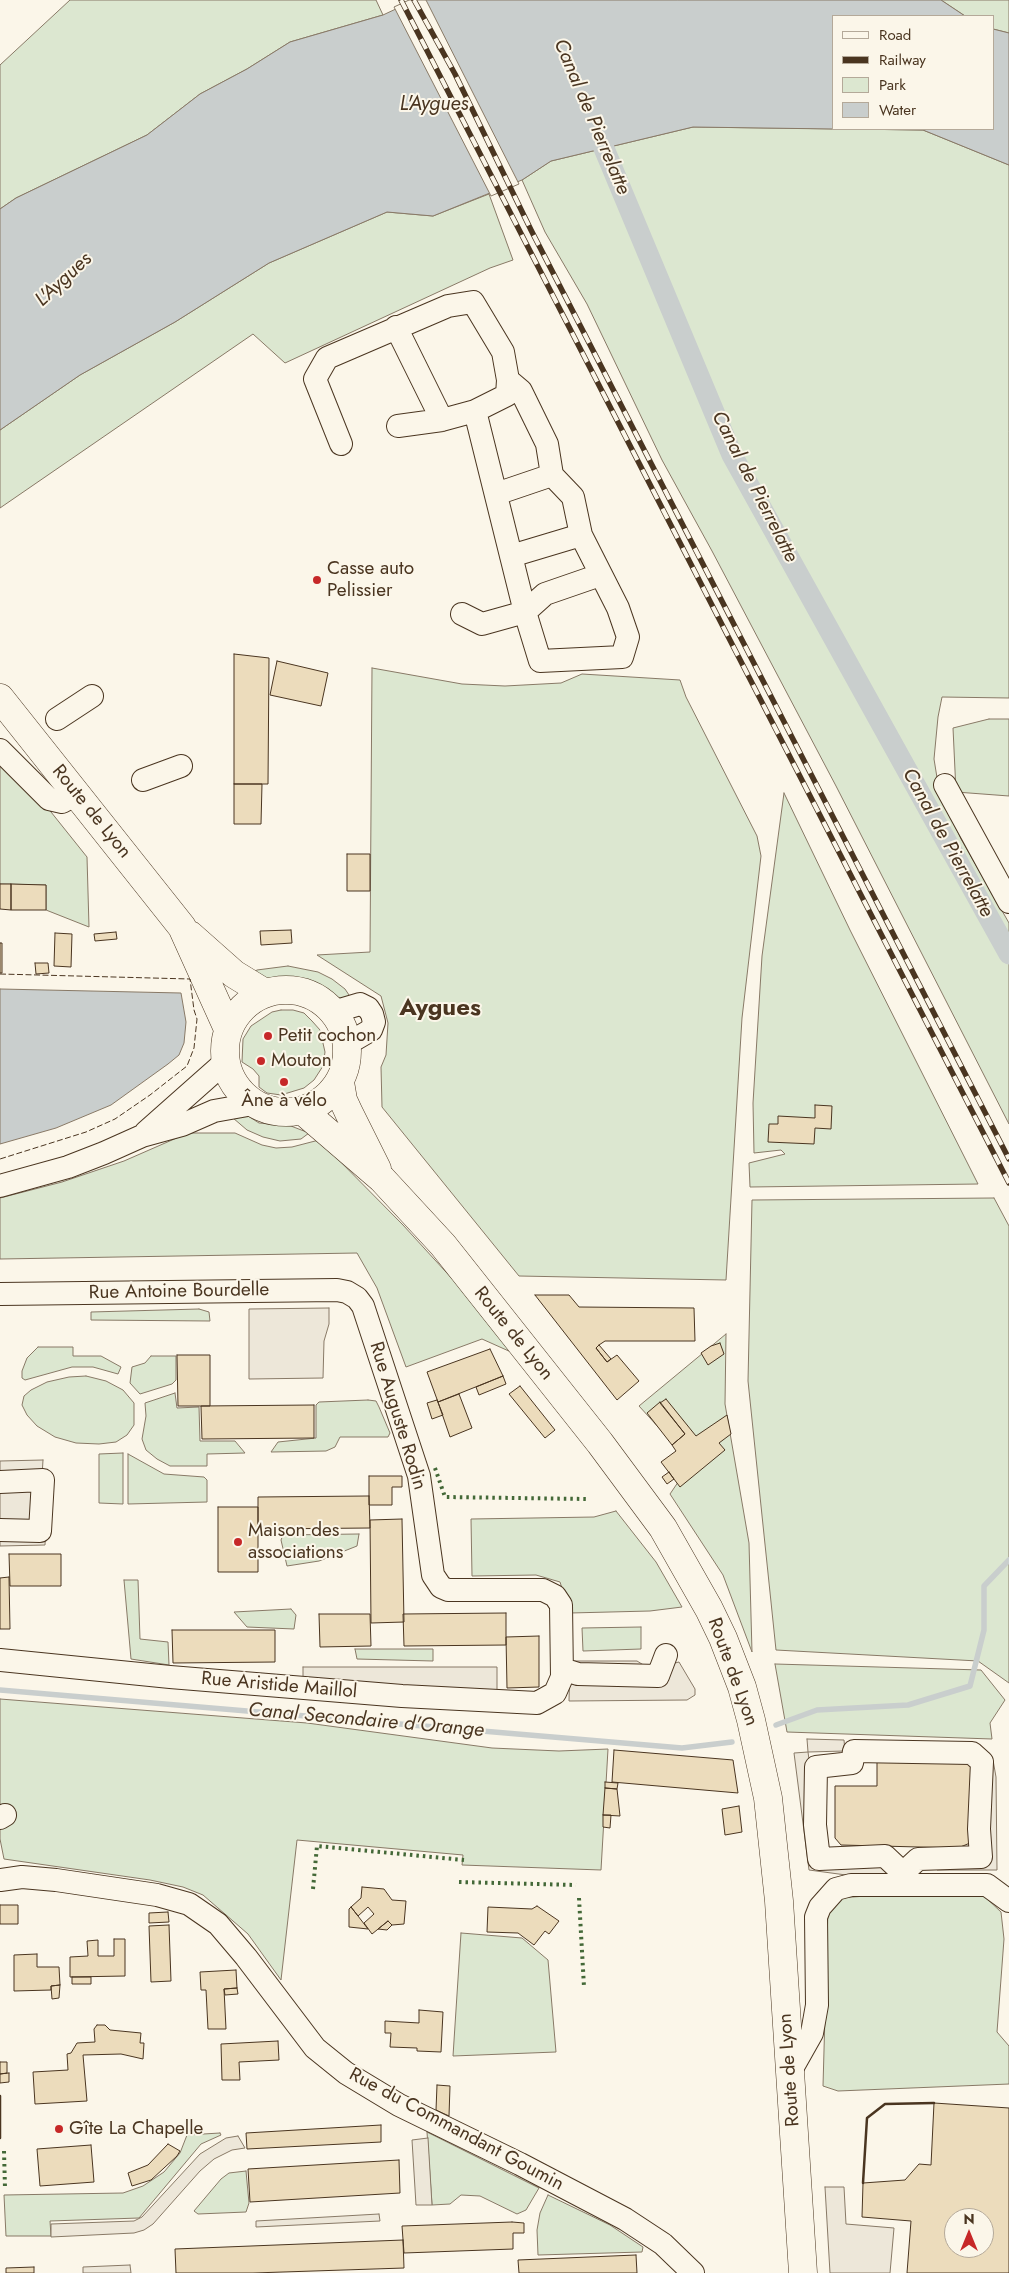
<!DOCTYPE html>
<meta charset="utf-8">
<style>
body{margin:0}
#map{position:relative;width:1009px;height:2273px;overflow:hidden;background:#fbf6e9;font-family:Jost,sans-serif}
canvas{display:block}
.legend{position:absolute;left:832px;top:15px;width:162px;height:115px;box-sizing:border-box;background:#fbf6e9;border:1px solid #b4a999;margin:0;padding:6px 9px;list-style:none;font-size:15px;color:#4a3520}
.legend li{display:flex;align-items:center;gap:10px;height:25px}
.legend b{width:25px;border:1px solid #b4a999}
.north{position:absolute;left:944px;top:2208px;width:50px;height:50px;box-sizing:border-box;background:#fbf6e9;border:1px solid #b4a999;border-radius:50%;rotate:0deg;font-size:14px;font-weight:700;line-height:20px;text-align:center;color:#4a3520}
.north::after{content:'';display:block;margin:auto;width:18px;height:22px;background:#c62828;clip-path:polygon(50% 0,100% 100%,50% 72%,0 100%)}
</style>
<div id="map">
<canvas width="1009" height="2273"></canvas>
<ul class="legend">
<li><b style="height:6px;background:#fbf6e9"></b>Road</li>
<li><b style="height:6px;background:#4a3520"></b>Railway</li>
<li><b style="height:14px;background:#dce7d0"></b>Park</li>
<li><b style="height:14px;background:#c9cecd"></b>Water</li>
</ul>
<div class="north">N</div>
</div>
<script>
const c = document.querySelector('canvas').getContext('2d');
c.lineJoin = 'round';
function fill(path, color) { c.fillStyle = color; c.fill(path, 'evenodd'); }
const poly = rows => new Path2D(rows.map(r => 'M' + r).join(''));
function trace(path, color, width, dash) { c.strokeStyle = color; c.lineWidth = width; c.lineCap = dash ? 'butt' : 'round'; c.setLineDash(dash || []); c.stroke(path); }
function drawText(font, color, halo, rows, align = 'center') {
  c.font = font + ' Jost,sans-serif'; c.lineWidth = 4; c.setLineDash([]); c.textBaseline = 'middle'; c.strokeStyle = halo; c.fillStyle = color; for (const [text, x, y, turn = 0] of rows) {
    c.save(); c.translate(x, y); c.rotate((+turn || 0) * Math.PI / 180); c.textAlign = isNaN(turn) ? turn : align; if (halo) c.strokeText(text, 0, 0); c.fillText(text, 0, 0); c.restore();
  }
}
const green = poly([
 [70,0,376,0,383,15,290,42,247,69,200,94,147,135,16,198,0,209,0,65,70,0],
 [941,0,1009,0,1009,33,993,29,993,16,965,16,941,0],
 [693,127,923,130,1009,165,1009,698,942,697,938,717,934,759,939,790,961,839,1009,923,1009,1124,836,786,712,551,662,460,587,304,545,232,522,180,551,161,693,127],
 [489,194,513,260,490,268,285,363,253,334,0,508,0,430,80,375,175,322,269,263,387,212,433,216,489,194],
 [372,668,462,684,505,686,561,683,582,674,680,680,686,697,757,836,761,856,742,1018,726,1280,519,1276,382,1107,381,1067,386,1055,388,1023,381,996,317,955,370,952,372,668],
 [989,719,1009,719,1009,796,956,792,953,728,989,719],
 [0,756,31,787,87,857,89,927,46,910,46,885,0,884,0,756],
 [784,793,850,930,978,1184,750,1187,749,1163,785,1154,781,1150,754,1153,753,1103,762,956,784,793],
 [288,966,318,972,332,979,345,989,351,998,343,999,332,996,313,984,302,981,265,978,252,973,257,970,288,966],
 [281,1010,293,1010,304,1013,312,1021,320,1030,325,1052,323,1066,314,1080,304,1088,281,1095,267,1093,259,1087,259,1076,253,1069,242,1062,243,1039,251,1026,272,1012,281,1010],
 [248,1116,259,1123,291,1126,309,1133,301,1139,280,1141,263,1137,247,1130,233,1118,248,1116],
 [188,1133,235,1133,262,1145,276,1148,292,1147,319,1140,403,1225,456,1283,511,1352,482,1339,406,1367,377,1288,357,1253,0,1259,0,1198,62,1182,124,1161,188,1133],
 [994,1198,1009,1226,1009,1683,978,1661,776,1650,748,1381,752,1200,994,1198],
 [199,1309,209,1312,210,1321,91,1320,91,1312,199,1309],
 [726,1334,725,1404,749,1543,752,1652,723,1575,670,1494,691,1463,639,1406,726,1334],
 [38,1347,73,1347,73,1356,101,1356,121,1367,118,1374,93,1367,72,1367,25,1380,22,1378,22,1371,27,1358,38,1347],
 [151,1356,176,1356,176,1380,172,1384,140,1394,130,1383,132,1367,145,1363,151,1356],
 [86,1376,106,1381,123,1390,134,1403,134,1425,127,1435,116,1442,99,1444,76,1443,55,1437,37,1426,27,1415,22,1405,24,1396,31,1390,47,1382,69,1377,86,1376],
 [175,1393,177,1408,199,1407,200,1441,235,1441,245,1453,207,1454,207,1466,170,1466,157,1459,146,1450,142,1439,146,1416,145,1403,175,1393],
 [368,1400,376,1401,379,1407,390,1433,388,1437,340,1437,335,1447,326,1451,271,1452,278,1442,316,1438,316,1405,319,1402,368,1400],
 [123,1453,123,1504,99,1503,99,1454,123,1453],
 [128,1454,164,1474,204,1477,207,1480,207,1502,128,1504,128,1454],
 [616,1511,656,1562,682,1607,650,1611,570,1613,560,1582,536,1575,472,1576,471,1519,594,1517,616,1511],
 [359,1534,357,1546,319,1561,287,1566,281,1540,283,1535,359,1534],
 [124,1580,138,1580,140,1639,168,1642,169,1665,131,1659,124,1580],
 [291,1609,296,1615,294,1629,247,1627,234,1612,291,1609],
 [641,1627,641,1649,583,1651,582,1628,641,1627],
 [355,1649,433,1649,433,1661,357,1659,355,1649],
 [775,1664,981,1670,1005,1700,990,1723,992,1739,787,1732,775,1664],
 [0,1699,307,1723,492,1748,559,1751,608,1749,601,1870,462,1865,463,1855,297,1840,281,1980,248,1934,203,1895,183,1887,150,1880,4,1859,0,1839,0,1699],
 [880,1895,983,1895,1001,1912,1004,1939,997,2032,1009,2046,1009,2084,838,2091,823,2086,828,1907,839,1898,880,1895],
 [461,1933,522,1938,548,1960,556,2052,453,2056,461,1933],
 [427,2132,539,2188,526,2210,517,2214,480,2196,461,2195,450,2204,432,2205,427,2132],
 [220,2133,221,2135,201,2144,139,2218,50,2221,51,2236,6,2236,4,2195,123,2193,143,2186,164,2172,180,2153,187,2135,220,2133],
 [246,2171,249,2203,246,2212,198,2214,194,2211,221,2179,229,2173,246,2171],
 [548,2195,610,2225,643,2247,642,2252,538,2255,537,2230,540,2213,548,2195]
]);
fill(green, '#dce7d0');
trace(green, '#887966', 1);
const parking = poly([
 [329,1308,329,1324,324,1341,323,1378,249,1379,249,1309,329,1308],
 [43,1460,42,1477,48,1483,45,1545,0,1546,0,1461,43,1460],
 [570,1661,637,1661,650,1669,679,1662,695,1689,695,1695,687,1700,569,1701,570,1661],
 [303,1667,497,1667,497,1693,303,1680,303,1667],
 [807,1739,844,1740,845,1751,808,1752,822,1857,885,1859,890,1875,846,1875,809,1870,794,1753,808,1752,807,1739],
 [984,1760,993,1760,996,1777,997,1870,937,1870,929,1858,984,1858,984,1760],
 [238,2136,245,2148,232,2150,214,2159,200,2171,153,2224,144,2230,134,2233,51,2237,51,2224,134,2221,142,2217,200,2154,226,2138,238,2136],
 [428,2138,432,2205,416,2205,412,2140,428,2138],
 [825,2187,844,2187,846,2224,894,2228,890,2273,830,2273,825,2187],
 [379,2214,380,2221,256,2227,256,2221,379,2214],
 [130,2265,131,2273,83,2273,83,2267,130,2265]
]);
fill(parking, '#ede7d9');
trace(parking, '#887966', 1);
const water = poly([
 [415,0,941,0,965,16,833,16,833,129,693,127,551,161,522,180,433,216,387,212,269,263,175,322,80,375,0,430,0,209,16,198,147,135,200,94,247,69,290,42,383,15,415,0],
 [993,29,1009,33,1009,165,923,130,846,129,993,129,993,29],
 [0,989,181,993,186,1022,184,1043,179,1055,168,1064,111,1105,56,1128,0,1144,0,989]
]);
fill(water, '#c9cecd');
trace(water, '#887966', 1);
const pier = poly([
 [409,0,426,0,519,184,491,196,394,7,409,0]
]);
fill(pier, '#fbf6e9');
trace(pier, '#887966', 1);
trace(poly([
 [0,1690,682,1748,732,1742],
 [776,1725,817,1710,908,1705,970,1686,984,1630,984,1586,1009,1560]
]), '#c9cecd', 5.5);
trace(poly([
 [593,122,732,455,1009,954]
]), '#c9cecd', 21);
const building = poly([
 [234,654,269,658,268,784,234,784,234,654],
 [277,661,328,673,321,706,270,695,277,661],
 [234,784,262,784,261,824,234,824,234,784],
 [347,854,370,854,370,891,347,891,347,854],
 [0,884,11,884,11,910,0,909,0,884],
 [11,884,46,885,46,910,11,910,11,884],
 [291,930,292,943,261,945,260,931,291,930],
 [116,932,117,939,95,941,94,934,116,932],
 [55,933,72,934,71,967,54,966,55,933],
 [0,943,2,943,2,973,0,973,0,943],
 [35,963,48,963,49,973,36,974,35,963],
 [815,1105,832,1106,831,1129,815,1128,814,1144,768,1142,769,1124,778,1124,778,1116,815,1118,815,1105],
 [535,1295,569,1295,579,1307,694,1308,695,1341,605,1341,599,1345,596,1348,607,1362,617,1355,639,1381,617,1400,535,1295],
 [720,1343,724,1354,708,1365,701,1353,711,1346,720,1343],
 [599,1345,611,1359,607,1362,596,1348,599,1345],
 [490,1349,503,1376,438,1402,427,1372,490,1349],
 [177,1355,210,1355,210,1406,178,1406,177,1355],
 [503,1376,506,1384,479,1395,476,1387,503,1376],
 [520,1386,555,1430,545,1438,509,1394,520,1386],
 [459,1394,472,1428,450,1437,438,1402,459,1394],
 [666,1399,696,1436,727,1415,731,1434,719,1443,725,1450,680,1487,661,1462,676,1451,672,1445,685,1434,660,1403,666,1399],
 [437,1400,443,1415,432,1419,427,1403,437,1400],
 [660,1402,685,1434,672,1445,647,1413,660,1402],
 [314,1405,314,1438,202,1439,201,1406,314,1405],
 [669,1472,674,1479,667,1484,662,1477,669,1472],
 [369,1476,402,1476,402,1487,392,1487,392,1505,369,1505,369,1476],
 [369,1496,370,1528,258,1529,258,1497,369,1496],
 [218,1507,258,1507,258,1572,218,1572,218,1507],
 [402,1519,404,1622,371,1623,370,1520,402,1519],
 [9,1554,61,1554,61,1586,10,1586,9,1554],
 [9,1577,10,1629,0,1629,0,1578,9,1577],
 [506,1613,506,1645,404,1646,403,1614,506,1613],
 [319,1614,370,1614,371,1646,320,1647,319,1614],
 [172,1630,275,1630,275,1662,173,1663,172,1630],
 [539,1636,539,1687,507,1688,506,1637,539,1636],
 [614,1750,733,1760,738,1793,612,1782,614,1750],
 [877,1757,976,1759,970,1843,958,1848,841,1845,835,1838,835,1786,877,1786,877,1757],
 [605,1782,618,1783,617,1789,605,1788,605,1782],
 [605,1788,617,1789,620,1816,603,1815,605,1788],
 [739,1806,742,1832,725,1835,722,1809,739,1806],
 [603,1815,611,1815,610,1828,603,1827,603,1815],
 [362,1887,384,1889,392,1900,406,1901,404,1924,392,1925,388,1921,372,1934,364,1923,374,1914,368,1907,358,1916,351,1907,361,1898,362,1887],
 [0,1905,18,1905,18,1924,0,1924,0,1905],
 [537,1906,559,1921,549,1934,545,1931,534,1945,518,1933,487,1932,488,1907,532,1909,537,1906],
 [351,1907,358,1916,368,1929,349,1927,349,1909,351,1907],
 [168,1912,169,1922,149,1923,149,1913,168,1912],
 [388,1921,392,1925,387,1930,378,1929,388,1921],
 [169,1925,171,1981,151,1982,149,1926,169,1925],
 [114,1939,125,1939,125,1976,70,1977,70,1957,88,1956,87,1941,98,1940,98,1956,114,1956,114,1939],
 [37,1954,37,1967,59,1967,60,1985,51,1986,51,1990,14,1991,14,1955,37,1954],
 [236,1970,237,1988,224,1989,226,2029,208,2029,206,1990,201,1990,200,1972,236,1970],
 [72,1977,91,1977,91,1984,72,1984,72,1977],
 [60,1985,59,1998,52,1999,51,1986,60,1985],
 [237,1988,238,1994,225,1995,224,1989,237,1988],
 [419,2010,443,2012,441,2052,417,2051,417,2048,390,2047,391,2033,385,2033,385,2021,419,2023,419,2010],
 [97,2025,105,2025,110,2030,141,2033,140,2043,144,2043,143,2059,121,2054,83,2055,87,2101,35,2104,33,2072,68,2070,67,2054,71,2053,77,2043,95,2042,94,2029,97,2025],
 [278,2041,279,2060,239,2062,240,2080,222,2080,221,2044,278,2041],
 [0,2062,7,2062,7,2073,0,2074,0,2062],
 [9,2073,9,2082,0,2083,0,2074,9,2073],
 [437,2085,450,2086,449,2116,436,2110,437,2085],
 [934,2103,1009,2108,1009,2273,907,2273,911,2221,862,2217,863,2183,905,2180,919,2164,931,2165,934,2103],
 [954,2218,984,2218,984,2248,954,2248,954,2218],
 [381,2125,381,2142,247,2149,246,2133,381,2125],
 [168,2144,180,2151,177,2156,151,2180,132,2186,128,2173,148,2165,168,2144],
 [91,2145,94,2182,40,2186,37,2149,91,2145],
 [399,2160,400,2193,250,2202,248,2169,399,2160],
 [512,2222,524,2223,524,2233,513,2233,513,2249,404,2253,402,2226,512,2222],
 [403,2240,404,2268,253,2273,176,2273,175,2249,403,2240],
 [636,2255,637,2273,519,2273,518,2260,636,2255],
 [34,2267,34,2273,6,2273,6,2268,34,2267]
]);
fill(building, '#ecdcbc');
trace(building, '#4a3520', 1);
const minor = poly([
 [396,327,442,420],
 [398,426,442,420,475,411,525,612,540,661,622,657,628,637,618,608,581,535,573,497,552,475,547,444,521,391,508,380],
 [341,444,315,379,327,358,448,306,473,302,503,352,508,380,507,395,475,411],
 [496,494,552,475],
 [511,556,581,535],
 [462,614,482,624,525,612,545,594,600,575],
 [57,719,92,696],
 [0,750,49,799,62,802,77,794],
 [143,780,181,766],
 [945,785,1009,902],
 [333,1012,360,1004,368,1008,372,1014,374,1022,371,1030,347,1044],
 [146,1132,225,1062],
 [0,1186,68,1167,104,1153,142,1136,182,1125,214,1111,253,1104],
 [0,1294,337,1290,347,1292,357,1298,363,1306,419,1476,433,1575,441,1587,448,1590,543,1590,555,1596,561,1605,562,1677,555,1693,537,1703,402,1696,170,1677,0,1660],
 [0,1482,43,1480,40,1531,0,1530],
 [562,1669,578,1674,658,1676,666,1655],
 [0,1818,5,1815],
 [903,1873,918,1859,981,1857,979,1829,982,1762,972,1753,854,1751,852,1763,816,1767,815,1825,819,1859,885,1856,903,1873,905,1885],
 [0,1880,22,1877,56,1880,157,1895,189,1904,218,1924,246,1957,315,2048,346,2073,399,2105,520,2164,625,2219,663,2244,693,2273],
 [790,2072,812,2033,817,2005,816,1917,820,1907,836,1889,851,1885,987,1885,1009,1901]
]);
const major = poly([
 [0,698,182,927,228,1029],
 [190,935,234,974,265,993],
 '225 1051a61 61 0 1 1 122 0a61 61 0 1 1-122 0Z',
 [340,1082,343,1100,349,1113,377,1169],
 [303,1111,382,1179,443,1245,600,1443,663,1528,709,1609,723,1638,742,1687,751,1720,768,1798,779,1901,803,2273]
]);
trace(minor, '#4a3520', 24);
trace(major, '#4a3520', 29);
trace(minor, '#fbf6e9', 22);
trace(major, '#fbf6e9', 28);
const rail = poly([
 [401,0,1009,1183],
 [414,0,455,74,531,230,1009,1159]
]);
trace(rail, '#4a3520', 5.5);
trace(rail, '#fbf6e9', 4, [11]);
trace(poly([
 [435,1468,445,1497,586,1499],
 [459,1882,576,1885],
 [313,1889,317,1846,464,1860],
 [579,1898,584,1987],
 [4,2151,5,2188]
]), '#436837', 4, [2.5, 4]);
trace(poly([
 [0,974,190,979,194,1010,197,1019,194,1048,187,1066,150,1095,115,1119,86,1132,0,1159]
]), '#4a3520', 1, [6, 2.5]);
trace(poly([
 [0,2096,0,2138],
 [863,2183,867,2118,885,2104,934,2103]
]), '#4a3520', 2.5);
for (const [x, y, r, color] of [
 [317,580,5,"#c62828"],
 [268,1036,5,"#c62828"],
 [261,1061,5,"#c62828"],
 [284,1082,5,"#c62828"],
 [238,1542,5,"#c62828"],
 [59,2129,5,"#c62828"]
]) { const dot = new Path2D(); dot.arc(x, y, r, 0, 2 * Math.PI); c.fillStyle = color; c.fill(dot); trace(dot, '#fbf6e9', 2); }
drawText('19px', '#4a3520', '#fbf6e9', [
 ["Casse auto",327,569],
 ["Pelissier",327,591],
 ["Petit cochon",278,1036],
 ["Mouton",271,1061],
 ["Âne à vélo",284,1101,"center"],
 ["Maison des",248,1531],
 ["associations",248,1553],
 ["Gîte La Chapelle",69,2129]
], 'left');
drawText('19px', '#4a3520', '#fbf6e9', [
 ["Route de Lyon",91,812,51],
 ["Rue Antoine Bourdelle",179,1292,-1],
 ["Route de Lyon",513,1334,51],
 ["Rue Auguste Rodin",397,1416,73],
 ["Route de Lyon",732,1672,70],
 ["Rue Aristide Maillol",279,1686,5],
 ["Route de Lyon",790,2070,-94],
 ["Rue du Commandant Goumin",456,2130,28]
]);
drawText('italic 20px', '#4a3520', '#fbf6e9', [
 ["L'Aygues",434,105],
 ["Canal de Pierrelatte",591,117,67],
 ["L'Aygues",64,280,-43],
 ["Canal de Pierrelatte",754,487,63],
 ["Canal de Pierrelatte",947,843,61],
 ["Canal Secondaire d'Orange",366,1721,5]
]);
drawText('bold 24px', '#4a3520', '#fbf6e9', [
 ["Aygues",440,1009]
]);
</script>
